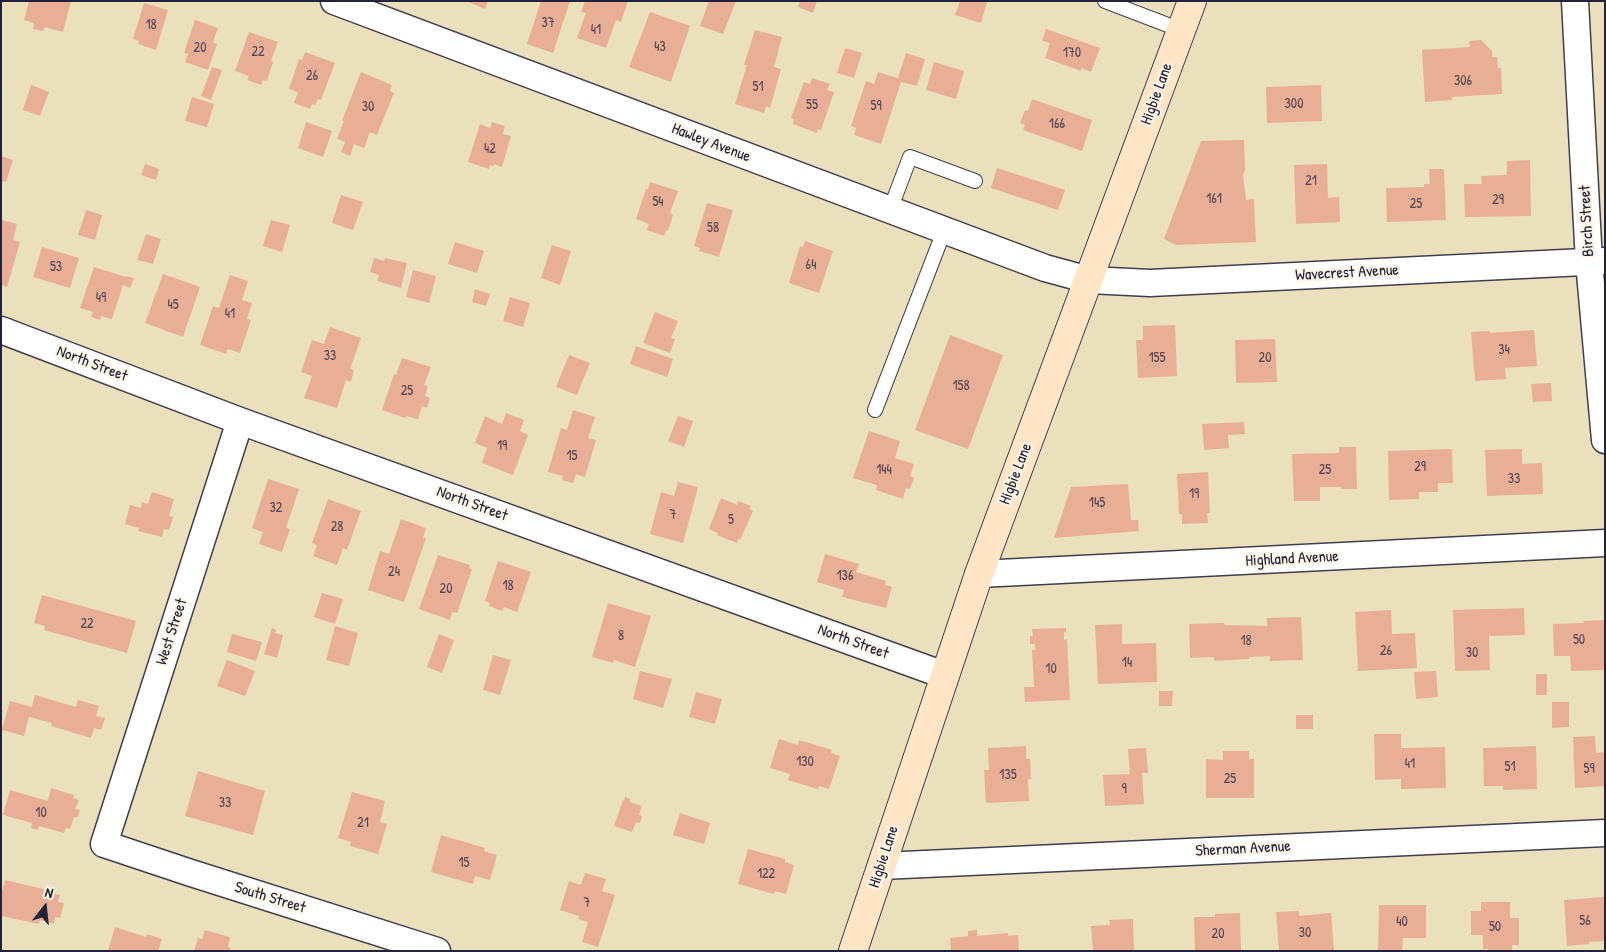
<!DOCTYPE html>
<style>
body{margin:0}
#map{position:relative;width:1606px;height:952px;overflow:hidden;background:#ebe0bc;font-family:"Patrick Hand",sans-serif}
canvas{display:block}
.frame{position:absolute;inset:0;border:2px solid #22223b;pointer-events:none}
.north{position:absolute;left:20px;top:882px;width:50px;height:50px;-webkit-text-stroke:4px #fcf5e5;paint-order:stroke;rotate:16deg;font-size:14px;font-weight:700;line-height:20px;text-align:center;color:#22223b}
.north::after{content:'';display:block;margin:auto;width:18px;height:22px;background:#22223b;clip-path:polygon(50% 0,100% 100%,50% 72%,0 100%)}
</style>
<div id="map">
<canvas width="1606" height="952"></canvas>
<div class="frame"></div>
<div class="north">N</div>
</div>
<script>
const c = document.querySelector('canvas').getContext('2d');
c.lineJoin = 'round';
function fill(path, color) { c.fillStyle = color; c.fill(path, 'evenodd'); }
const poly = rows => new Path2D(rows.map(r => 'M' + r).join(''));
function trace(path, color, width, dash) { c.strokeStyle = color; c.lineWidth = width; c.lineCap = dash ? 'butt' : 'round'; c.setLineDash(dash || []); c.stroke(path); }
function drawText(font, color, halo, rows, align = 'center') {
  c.font = font + ' "Patrick Hand",sans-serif'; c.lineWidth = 4.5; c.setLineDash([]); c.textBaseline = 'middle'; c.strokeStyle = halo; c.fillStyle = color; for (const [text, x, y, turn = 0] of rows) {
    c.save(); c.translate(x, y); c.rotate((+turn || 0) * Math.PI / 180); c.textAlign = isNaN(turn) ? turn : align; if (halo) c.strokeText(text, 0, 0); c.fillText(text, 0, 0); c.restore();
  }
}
fill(poly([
 [29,1,71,1,63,32,45,27,43,31,33,29,34,23,24,20],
 [466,1,488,1,485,9],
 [541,1,570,1,553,53,527,44],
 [585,1,628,1,621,22,616,20,606,48,577,38,586,13,581,12],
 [709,1,736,1,723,34,700,26],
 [800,1,817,1,813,13,798,7],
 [960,1,987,2,981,23,955,15],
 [144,3,168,10,156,50,138,44,139,41,133,39],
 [650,12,690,26,671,82,629,67],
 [195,20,218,28,213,42,217,44,208,70,185,62,188,54,184,53],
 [1046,29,1100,48,1091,72,1081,68,1081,71,1045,58,1050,43,1042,41],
 [755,30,782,37,774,67,781,69,770,108,766,106,764,113,735,104,747,65,744,65],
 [249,32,278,42,271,61,273,62,267,81,263,80,261,85,247,80,249,76,235,71],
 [1481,40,1492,51,1492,57,1497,57,1498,68,1501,68,1502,94,1452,97,1452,100,1425,102,1422,50,1470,47,1469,41],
 [845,48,862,53,854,78,837,73],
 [305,52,335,63,321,100,318,99,315,105,312,104,310,109,294,103,298,92,289,89,299,59,302,60],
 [906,53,925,59,917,86,901,82,881,144,854,135,856,128,851,126,866,81,874,84,878,72,898,78],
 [934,62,964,71,956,99,926,90],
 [212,67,222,70,211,100,201,96],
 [361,72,392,85,390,91,394,93,377,135,370,132,364,148,354,144,350,156,341,152,345,142,337,139,344,121,342,121],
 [812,78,830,84,827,90,834,92,821,130,818,129,817,133,793,124,794,119,791,118,804,82,810,84],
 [31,85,49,92,40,116,23,110],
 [1321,85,1322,121,1267,123,1266,87],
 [192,97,214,104,207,127,185,121],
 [1032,99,1092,120,1082,151,1023,130,1025,125,1020,123,1025,110,1028,111],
 [306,122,332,131,323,157,298,148],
 [492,122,505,126,503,134,511,136,502,167,494,164,494,166,490,165,489,169,468,162,480,124,490,128],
 [1244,140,1245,170,1243,175,1246,200,1254,199,1256,242,1176,245,1164,239,1201,141],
 [1,156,13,160,6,182,1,181],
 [1530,160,1531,216,1465,217,1464,184,1482,184,1481,176,1507,175,1507,161],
 [145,164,159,169,156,180,141,175],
 [1327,164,1328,198,1339,197,1340,222,1296,224,1294,165],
 [997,168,1065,190,1058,210,991,188],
 [1429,169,1444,169,1446,220,1387,222,1386,188,1424,187,1424,184,1430,184],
 [650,182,678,191,670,213,673,215,668,231,666,230,664,236,647,230,649,224,636,219,646,189,648,189],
 [341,195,363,202,353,230,332,223],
 [707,203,733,210,719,257,699,251,700,248,694,246],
 [86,210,102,215,95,240,78,235],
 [1,220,17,224,13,240,20,242,7,287,1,285],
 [271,220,290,225,282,252,263,246],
 [146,234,161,239,153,264,137,260],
 [805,241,833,251,819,293,789,283,800,246,803,247],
 [455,242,484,251,477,273,448,264],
 [552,245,571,251,560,285,541,278],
 [42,247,79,258,70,288,33,277],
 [374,258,384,261,385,258,407,263,401,288,377,281,379,275,370,272],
 [94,267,126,277,126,276,134,278,130,288,123,285,112,319,101,316,100,320,91,317,93,312,80,308],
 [413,270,436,276,429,303,406,297],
 [163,274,200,287,183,337,145,323],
 [230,275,248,281,242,300,252,303,247,319,251,320,240,353,228,349,226,354,200,345,213,306,219,308],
 [475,289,490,294,486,306,472,302],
 [510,297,530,303,523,327,503,321],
 [655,312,678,321,671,338,675,339,670,353,643,343],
 [1175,325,1177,376,1138,378,1136,340,1143,340,1143,326],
 [330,327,361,338,350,369,354,370,351,382,346,380,337,408,304,398,312,376,301,372,312,340,324,344],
 [1534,330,1537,366,1505,368,1506,379,1475,381,1471,332,1490,331,1490,333],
 [950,335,1003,355,968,449,915,430],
 [1275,339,1277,382,1236,383,1235,340],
 [636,346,673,359,667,377,630,364],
 [569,355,590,363,577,395,556,387],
 [402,358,431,367,424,385,428,386,425,396,430,398,427,408,422,406,418,419,406,416,405,418,382,410,394,374,396,375],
 [1551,383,1552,401,1533,402,1531,384],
 [573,410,595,417,588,438,596,440,585,477,576,474,573,483,562,480,563,476,548,472,561,428,567,430],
 [506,413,524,420,520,431,528,435,513,475,482,463,487,448,475,443,485,416,502,424],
 [678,416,693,421,684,447,668,441],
 [1244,422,1245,434,1228,435,1229,448,1204,450,1202,424],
 [869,431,900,441,895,458,914,464,910,476,914,478,910,489,906,488,903,499,876,490,877,485,853,478],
 [1339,447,1356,447,1357,489,1341,489,1341,487,1320,487,1320,501,1294,501,1292,454,1339,453],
 [1452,449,1453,483,1438,483,1438,492,1419,492,1419,499,1389,500,1388,451],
 [1522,449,1522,464,1542,463,1543,494,1487,496,1485,450],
 [1208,472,1210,513,1207,513,1208,523,1182,524,1182,514,1179,514,1177,474],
 [268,479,299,489,286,528,290,529,282,552,259,544,263,532,252,528],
 [678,482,698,487,683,543,650,534,661,492,674,496],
 [1128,484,1131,520,1138,520,1139,531,1054,538,1071,487],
 [152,492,174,499,169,516,173,517,169,530,164,529,162,537,138,531,139,528,125,524,130,505,141,508,142,502,148,504],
 [721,498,737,505,738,501,751,506,749,509,753,511,740,540,738,539,737,543,717,535,718,533,709,529],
 [328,499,361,511,347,550,343,548,337,565,313,556,317,545,312,543],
 [401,519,426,528,423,538,426,538,404,602,368,590,380,551,389,554],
 [825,554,859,564,856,572,886,581,885,585,892,587,886,608,842,597,844,590,817,582],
 [438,555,470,565,469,568,472,569,457,613,452,612,450,620,419,609],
 [498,561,531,572,517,612,504,607,502,611,489,606,490,603,485,601],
 [322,593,343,599,335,624,314,617],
 [42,595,136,621,127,653,44,630,45,626,34,623],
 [608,603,651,616,635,667,614,660,613,663,592,657],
 [1524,608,1525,635,1489,636,1490,670,1455,671,1453,610],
 [1391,610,1392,634,1415,633,1417,668,1358,671,1355,612],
 [1301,617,1303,660,1270,661,1270,656,1249,657,1249,659,1214,661,1214,657,1190,658,1189,624,1224,623,1225,625,1267,626,1267,618],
 [1605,620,1605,670,1571,671,1570,656,1554,656,1553,624,1584,623,1583,621],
 [1122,624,1122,644,1156,643,1157,682,1098,684,1095,625],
 [335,626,358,633,349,666,326,660],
 [272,628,276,630,275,633,283,635,277,658,264,654],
 [1066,628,1066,632,1064,632,1064,640,1067,639,1070,700,1025,702,1024,687,1034,687,1032,650,1035,650,1035,644,1030,644,1030,636,1033,636,1032,629],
 [232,634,262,642,256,661,227,652],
 [439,634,454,640,442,673,427,667],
 [493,655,511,660,500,695,483,690],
 [227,660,255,671,245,696,217,686],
 [640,671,672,679,663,708,633,699],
 [1436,671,1438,697,1416,699,1414,672],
 [1536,674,1547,674,1547,695,1536,695],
 [1159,691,1173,691,1172,706,1159,706],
 [696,692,722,699,715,724,689,717],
 [35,695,76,707,78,700,99,706,96,716,105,718,101,730,94,728,91,738,51,726,52,723,29,717,24,736,2,730,10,701,32,707],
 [1552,702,1569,702,1569,727,1552,728],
 [1296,715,1313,715,1313,729,1296,729],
 [1374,734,1401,734,1401,748,1445,747,1446,788,1401,789,1401,779,1375,780],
 [1595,736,1596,753,1605,752,1605,786,1575,788,1573,737],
 [779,739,798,745,799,740,832,750,831,753,840,756,829,789,819,786,818,789,788,780,790,774,770,768],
 [1026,746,1026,759,1030,759,1031,779,1028,779,1029,801,986,803,984,770,989,770,988,748],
 [1536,746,1537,789,1503,790,1503,786,1484,786,1483,748],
 [1146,748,1148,773,1142,773,1144,804,1105,806,1103,775,1130,774,1128,749],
 [1223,751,1249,751,1249,759,1254,759,1254,798,1206,798,1206,759,1223,760],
 [198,771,265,791,253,835,185,816],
 [51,788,74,795,73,798,79,800,75,809,80,810,78,817,74,817,70,829,66,828,64,833,39,826,38,830,31,828,32,823,3,815,10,790,48,801],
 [352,792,385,801,380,822,387,824,378,854,350,846,351,842,338,838],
 [625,797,630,799,630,802,642,806,639,815,642,816,640,823,636,822,632,832,614,826,623,800,624,801],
 [680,813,710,823,704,844,673,835],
 [441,835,485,848,484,851,497,855,490,880,475,876,473,884,431,872],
 [748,849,785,859,785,862,794,865,786,894,775,891,774,894,738,884],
 [585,873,606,879,602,891,615,895,598,947,582,942,588,922,578,919,579,916,560,910,569,881,581,885],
 [5,880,56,892,55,894,60,895,58,902,64,903,60,918,55,917,54,924,40,920,39,924,1,916,1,895],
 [1605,897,1605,941,1589,942,1589,944,1567,946,1564,900],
 [1481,902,1510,902,1510,918,1519,918,1519,945,1512,945,1512,951,1488,951,1488,949,1483,949,1483,935,1471,935,1471,911,1481,911],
 [1379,905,1426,905,1426,938,1403,938,1402,950,1378,950],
 [1299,911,1299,916,1331,913,1334,951,1279,951,1276,912],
 [1240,913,1241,951,1195,951,1194,917,1215,917,1215,914],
 [1133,919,1134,951,1093,951,1091,926,1110,925,1109,920],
 [115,927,146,937,147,934,162,939,158,951,108,951],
 [205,930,230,937,228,947,231,948,230,951,194,951,198,938,202,939],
 [977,930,977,936,1008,933,1008,936,1018,935,1019,951,951,951,950,938,968,936,968,931]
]), '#e9af96');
const service = poly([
 [1105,1,1181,30],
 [890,210,910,157,975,181],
 [875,410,944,231]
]);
const minor = poly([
 [334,1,1045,268,1089,280,1150,283,1605,261],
 [1575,1,1589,262,1605,440],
 [1,330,240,421,944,675],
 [240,421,104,844,191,873,437,951],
 [979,574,1605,543],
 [881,866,1605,833]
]);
const secondary = poly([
 [853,951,979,574,1192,1]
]);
trace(service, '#403e4e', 16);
trace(minor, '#403e4e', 29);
trace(secondary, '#403e4e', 30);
trace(service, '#fff', 14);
trace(minor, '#fff', 26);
trace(secondary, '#fee5c5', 28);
drawText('14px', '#544552', null, [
 ["37",548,23],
 ["18",151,25],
 ["41",596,30],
 ["43",660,47],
 ["20",200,48],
 ["22",258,52],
 ["170",1072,53],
 ["26",312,76],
 ["306",1463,81],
 ["51",758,87],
 ["300",1294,104],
 ["55",812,105],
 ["59",876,106],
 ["30",368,107],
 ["166",1057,124],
 ["42",490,149],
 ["21",1311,181],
 ["161",1214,199],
 ["29",1498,200],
 ["54",658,202],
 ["25",1416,204],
 ["58",713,228],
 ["64",811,265],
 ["53",56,267],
 ["49",101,298],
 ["45",173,305],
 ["41",230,314],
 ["34",1504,350],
 ["33",330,356],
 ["155",1157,358],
 ["20",1265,358],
 ["158",961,386],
 ["25",407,391],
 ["19",502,446],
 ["15",572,456],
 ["29",1420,467],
 ["144",884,470],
 ["25",1325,470],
 ["33",1514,479],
 ["19",1194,494],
 ["145",1097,503],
 ["32",276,508],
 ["7",673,515],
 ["5",731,520],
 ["28",337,527],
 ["24",394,572],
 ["136",845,576],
 ["18",508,586],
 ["20",446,589],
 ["22",87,624],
 ["8",621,636],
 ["50",1579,640],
 ["18",1246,641],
 ["26",1386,651],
 ["30",1472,653],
 ["14",1127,663],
 ["10",1051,669],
 ["130",805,762],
 ["41",1410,764],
 ["51",1510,767],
 ["59",1589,769],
 ["135",1008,775],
 ["25",1230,779],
 ["9",1124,789],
 ["33",225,803],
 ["10",41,813],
 ["21",363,823],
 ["15",464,863],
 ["122",766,874],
 ["7",587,903],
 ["56",1585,921],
 ["40",1402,922],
 ["50",1495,927],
 ["30",1305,933],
 ["20",1218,934]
]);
drawText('16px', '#22223b', '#fcf5e5', [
 ["Higbie Lane",1157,94,-70],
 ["Hawley Avenue",711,143,21],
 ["Birch Street",1587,221,-93],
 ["Wavecrest Avenue",1347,273,-3],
 ["North Street",92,364,21],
 ["Higbie Lane",1016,474,-69],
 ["North Street",472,504,20],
 ["Highland Avenue",1292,559,-3],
 ["West Street",172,632,-72],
 ["North Street",853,642,20],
 ["Sherman Avenue",1243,849,-3],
 ["Higbie Lane",884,857,-72],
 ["South Street",270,898,17]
]);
</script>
